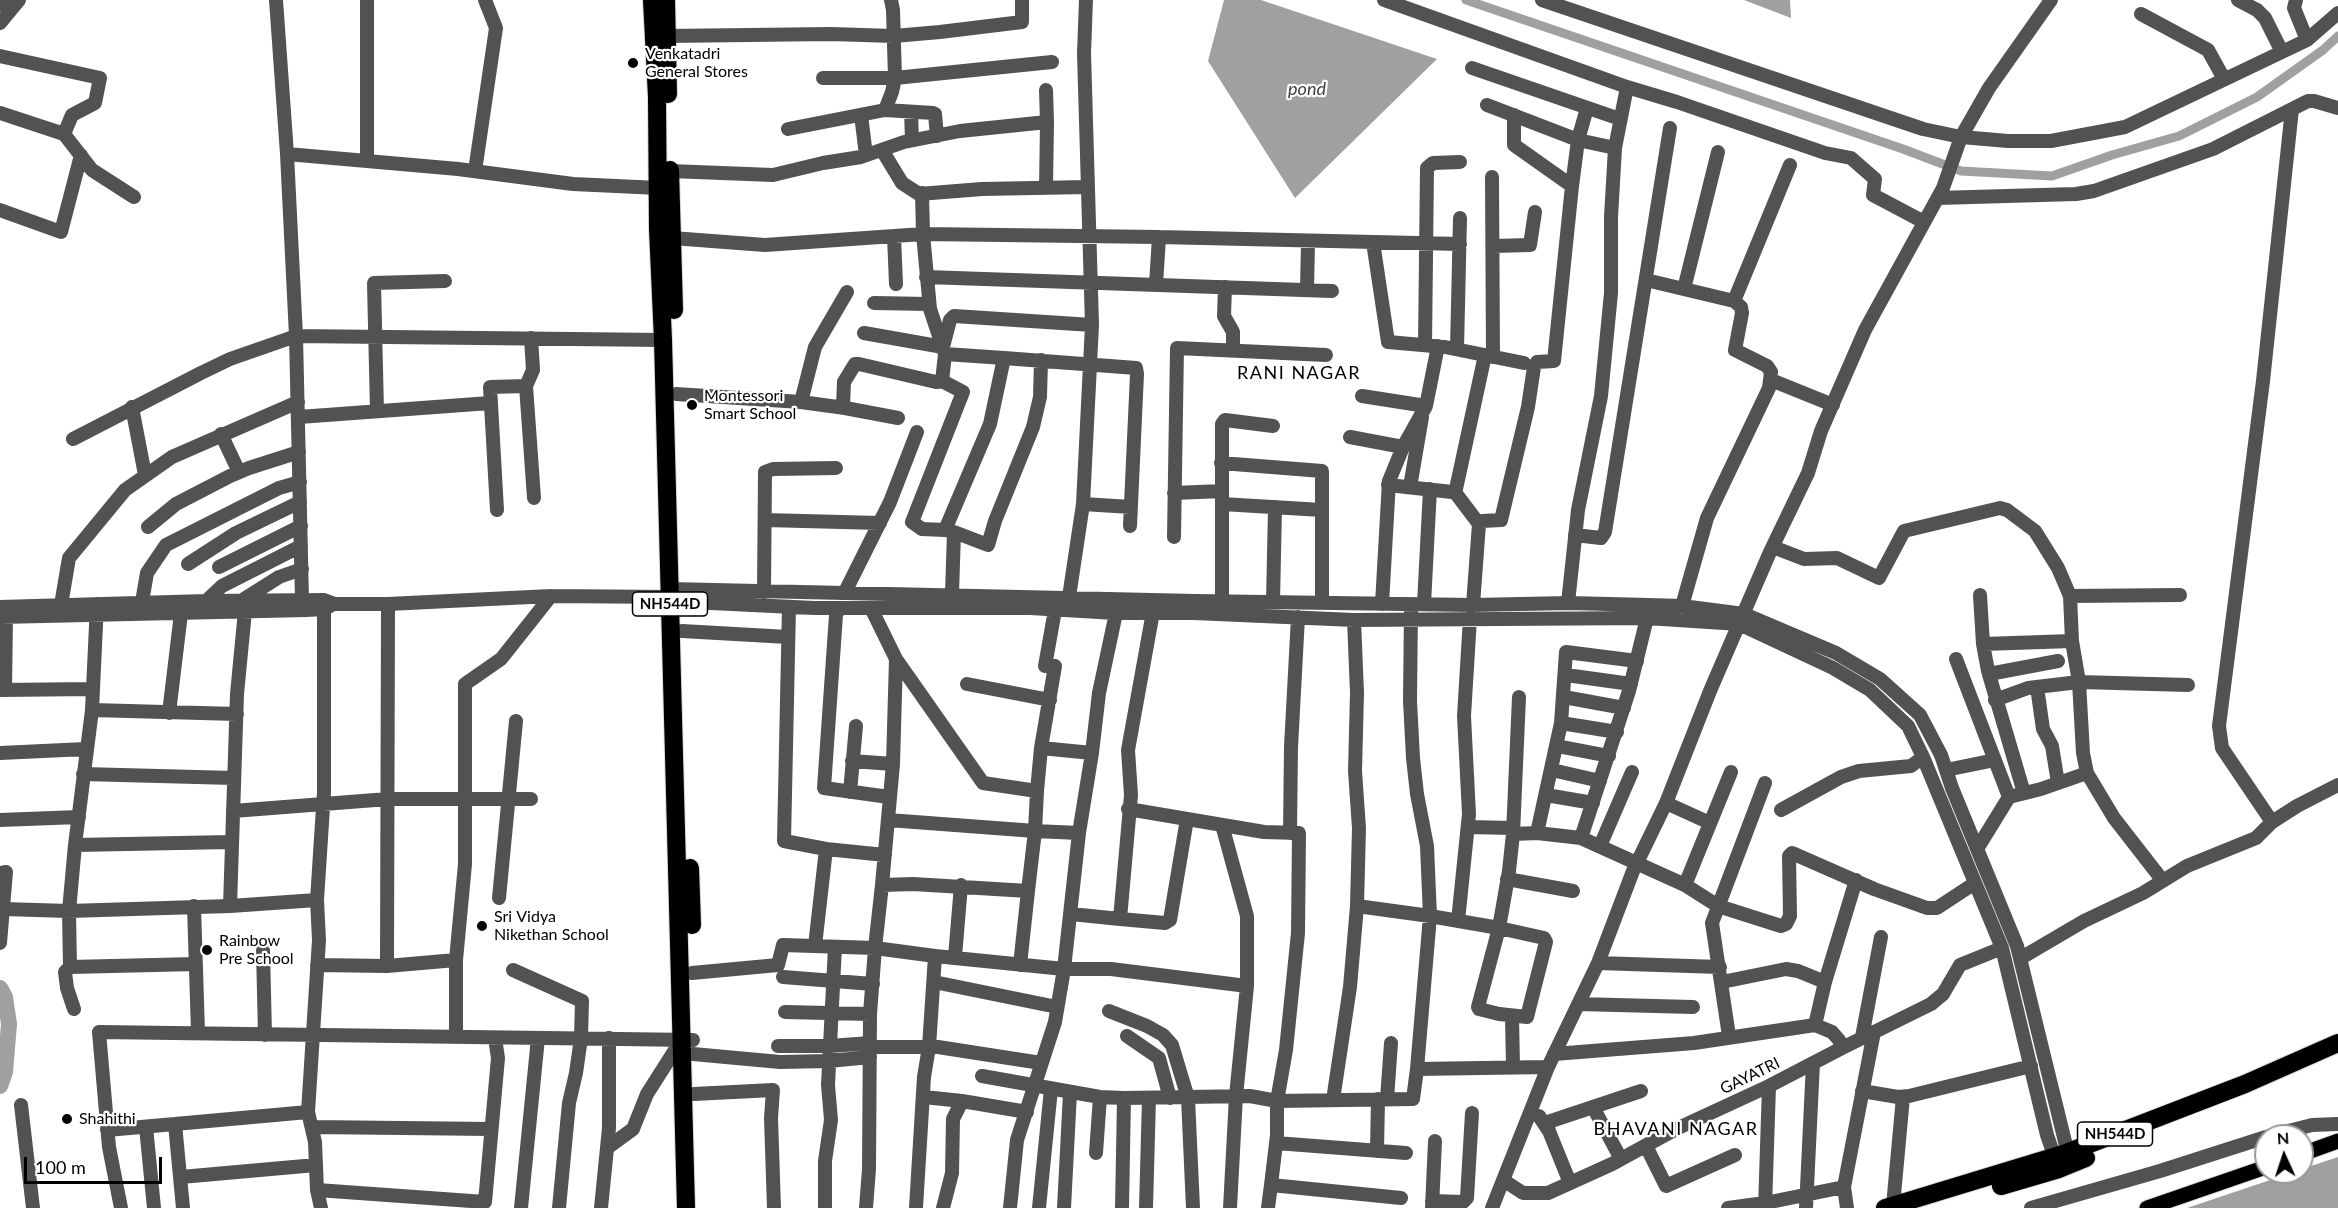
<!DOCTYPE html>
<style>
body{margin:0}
#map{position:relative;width:2338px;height:1208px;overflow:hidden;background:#fff;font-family:Lato,sans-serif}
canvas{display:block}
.north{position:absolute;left:2254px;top:1124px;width:60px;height:60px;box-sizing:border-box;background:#fff;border:2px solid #999;border-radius:50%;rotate:357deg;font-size:16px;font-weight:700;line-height:24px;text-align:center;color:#000}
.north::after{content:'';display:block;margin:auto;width:21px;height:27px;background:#000;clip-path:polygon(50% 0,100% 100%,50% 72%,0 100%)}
.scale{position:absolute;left:24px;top:1157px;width:138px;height:27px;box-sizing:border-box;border:3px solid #000;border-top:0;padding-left:8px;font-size:18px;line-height:21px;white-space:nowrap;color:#000;-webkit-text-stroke:4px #fff;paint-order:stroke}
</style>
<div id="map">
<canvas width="2338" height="1208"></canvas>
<div class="north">N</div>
<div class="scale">100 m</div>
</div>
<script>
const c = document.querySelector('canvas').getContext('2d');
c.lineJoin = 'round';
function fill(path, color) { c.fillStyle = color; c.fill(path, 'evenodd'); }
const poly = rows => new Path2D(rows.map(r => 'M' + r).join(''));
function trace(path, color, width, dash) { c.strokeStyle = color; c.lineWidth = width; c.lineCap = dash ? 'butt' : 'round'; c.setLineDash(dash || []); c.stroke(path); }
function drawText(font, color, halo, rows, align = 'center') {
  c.font = font + ' Lato,sans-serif'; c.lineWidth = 4.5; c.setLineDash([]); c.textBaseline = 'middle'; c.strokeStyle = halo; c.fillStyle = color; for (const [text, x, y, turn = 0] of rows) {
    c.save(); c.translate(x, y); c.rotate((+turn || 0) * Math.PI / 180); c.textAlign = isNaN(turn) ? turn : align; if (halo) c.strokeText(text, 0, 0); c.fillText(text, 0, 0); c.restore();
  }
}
fill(poly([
 [1224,0,1261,0,1437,59,1295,198,1208,61],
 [1744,0,1790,0,1791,18],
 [2338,1157,2338,1208,2187,1208,2294,1172,2302,1172,2302,1169]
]), '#a0a0a0');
trace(poly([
 [1466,0,1903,149,1961,171,2052,176,2112,155,2179,136,2257,97,2323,50,2338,36]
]), '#a0a0a0', 9);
trace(poly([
 [0,988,5,997,9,1024,5,1072,0,1086]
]), '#a0a0a0', 16);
const major = poly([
 [2302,1154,2338,1141],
 [2147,1208,2266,1167]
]);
const highway = poly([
 [652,0,657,97,658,229,663,340,686,1208],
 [666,0,668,94],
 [670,170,674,310],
 [690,868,692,925],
 [2001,1186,2059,1169,2086,1158],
 [1885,1208,2066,1153,2245,1084,2338,1043]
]);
trace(major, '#dbdbdb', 17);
trace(highway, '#dbdbdb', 20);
trace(poly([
 [276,0,287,154,296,336,302,600],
 [367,0,367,160],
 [891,0,893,10,895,78,892,92,885,110,933,113,935,114,937,136],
 [1384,0,1627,87],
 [1542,0,1923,129,1961,137,2008,141,2051,141,2125,127,2307,40,2338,13],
 [2238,0,2257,10,2265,18,2282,52],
 [2296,0,2294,8,2307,40],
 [0,4,3,0],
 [2141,14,2208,50,2224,79],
 [0,23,19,0],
 [667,36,831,34,894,36,940,32,1022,22,1022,0],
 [0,56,100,78,95,103,72,115,64,134],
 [1472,68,1620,119],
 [823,78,895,78,1052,62],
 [1487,105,1578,140,1615,148,1627,87,1677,102,1825,153,1851,158,1875,179,1873,195,1924,222],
 [911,112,912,140],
 [0,113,64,134,92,170,134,197],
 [861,115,866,155],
 [1514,115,1514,145,1572,186],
 [788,129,885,110],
 [882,150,902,183,919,194,982,189,1087,187],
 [287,154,458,169,573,184,659,188],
 [475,171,496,28,485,0],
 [670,171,773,175,823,163,861,157,904,142,960,131,1047,122,1046,90],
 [1492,177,1493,357],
 [1046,188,1047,122],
 [1938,198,2076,194,2094,191,2213,149,2308,101,2314,101,2338,108],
 [0,210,61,232,81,155],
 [894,236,896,284],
 [672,238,765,245,923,234,922,193],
 [1373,242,1388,342,1445,347,1524,363],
 [1493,246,1530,245,1535,212],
 [926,277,1332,291],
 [1646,280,1734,301,1741,307,1742,313,1735,350,1767,366,1771,372,1769,388,1707,518,1682,606],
 [1156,285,1159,237],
 [1225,287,1224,316,1233,332,1233,349],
 [1684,289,1718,152],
 [1307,290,1308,242],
 [1734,301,1790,165],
 [874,303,929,304],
 [864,333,943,347,950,320,954,316,1092,325],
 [531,338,533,370,526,386,534,498],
 [1425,345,1427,168,1433,163,1460,162],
 [1457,349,1460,218],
 [1004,358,945,354,930,309,923,234,1159,237,1460,244],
 [1771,380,1833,405],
 [942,381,963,392,912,522,922,529,945,530],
 [676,394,801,402,845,408,898,418],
 [1362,396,1426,406],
 [801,402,815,347,847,292],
 [132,407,145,475],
 [843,407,844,382,855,364,859,364,936,382,942,381,945,354],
 [377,411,374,283,445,281],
 [299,417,490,403],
 [221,434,239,472],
 [1350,437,1403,447],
 [73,439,201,373,230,359,296,336,663,340],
 [1221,463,1322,471,1322,603],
 [1388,485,1452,492,1456,489,1485,355],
 [1410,487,1422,417],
 [1454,491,1479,524],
 [1174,493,1222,491],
 [1083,504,1131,507],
 [1222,504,1322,510],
 [497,510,490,387,526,386],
 [765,520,880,523],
 [148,527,176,504,230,476,249,468,299,452],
 [954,532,988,545,995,521,1033,427,1040,397,1041,360],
 [1575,535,1601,538,1605,532,1670,128],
 [1174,537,1177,348,1326,355],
 [1773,547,1804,559,1837,558,1879,578,1904,531,2000,508,2007,510,2035,531,2058,568,2070,596,2072,641,2079,682,2083,753,2087,773],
 [188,564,236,533,300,502],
 [219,567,301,526],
 [670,589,1195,601,1473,605,1568,603,1649,605,1682,606,1744,614,1836,653,1880,679,1920,715,1941,755,1952,788,2017,946,2070,1162],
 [764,592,765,472,773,469,836,468],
 [845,592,890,502,917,432],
 [952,594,954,532,945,530,990,424,1004,358,1136,368,1137,374,1130,526],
 [1980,595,1983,644,1988,671,2024,793],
 [2070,596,2180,595],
 [1069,597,1083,504,1092,325,1084,53,1086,0],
 [206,601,222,586,301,546],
 [241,601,279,577,302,569],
 [670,601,814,608,1030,608,1116,613,1194,613,1354,620,1647,618,1739,624,1833,668,1870,690,1908,726,1923,757,2002,948,2047,1135,2057,1164],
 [1222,601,1222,424,1225,420,1273,426],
 [142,602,147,573,166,545,279,488,300,482],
 [1273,602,1275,507],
 [1568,603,1578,510,1601,396,1611,293,1611,217,1615,148],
 [1382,604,1389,481,1403,447,1426,406,1438,346],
 [1424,604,1430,489],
 [61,605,69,558,125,490,172,457,298,402],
 [1473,605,1479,524,1482,521,1501,520,1528,407,1534,367,1537,362,1554,361,1572,186,1578,140,1587,108],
 [0,607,206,601,324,600,335,604,388,604,551,596,670,597],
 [789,607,784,841,826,849,885,855],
 [839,608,836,615,824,788,889,797],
 [871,608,896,659,893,764,882,885],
 [1411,609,1410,701,1413,758,1417,794,1427,846,1430,916,1417,1069],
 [0,617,306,610,324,609,330,606],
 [682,631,788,637],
 [1983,644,2072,641],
 [896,659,983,783,1037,791,1041,748,1092,753,1099,693,1116,613],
 [1956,659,2009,797],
 [1989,674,2058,661],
 [1566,675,1631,684],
 [967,684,1050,700],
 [2037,687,2043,729,2052,746,2058,783],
 [0,690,93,689],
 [5,690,6,617],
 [1564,697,1624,708],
 [1995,700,2028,688,2079,682,2188,685],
 [92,710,237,714],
 [169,713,182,605],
 [1561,723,1617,732],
 [1557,746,1609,756],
 [1041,748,1055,666,1045,666,1055,610],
 [0,753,86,749],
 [1092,753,1079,833,1064,969,1111,969,1247,986,1236,1096,1230,1208],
 [852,761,893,764],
 [1552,770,1600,781],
 [1946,770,1995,760],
 [83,774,234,778],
 [850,792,856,726],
 [1546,795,1593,803],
 [1666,803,1710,823],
 [1781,810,1841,777,1859,771,1911,766,1923,757],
 [233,811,388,799,531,799],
 [0,820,79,817],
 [888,820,1035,831,1037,791],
 [2272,822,2222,748,2219,726,2263,381,2292,109],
 [1222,825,1247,916,1247,986],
 [1468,827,1513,828],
 [1290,833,1291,747,1298,617],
 [1537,833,1561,723,1566,652,1637,661],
 [1513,834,1537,833,1581,838,1685,885,1718,906,1781,926,1786,924,1790,916,1789,856,1792,853,1874,889,1927,908,1937,908,1975,883],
 [1581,838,1629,691,1647,618],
 [75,845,231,842],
 [1600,846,1632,772],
 [1977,849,2009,797,2041,789,2087,773,2114,818,2163,881],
 [0,873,6,872,0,943],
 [1507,879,1573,891],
 [1685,885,1731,772],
 [1028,891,1035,831,1079,833],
 [499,898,516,721],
 [194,906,198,1032],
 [230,906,237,694,245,611],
 [1357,906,1430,916,1499,928,1544,938,1546,942,1527,1017,1499,1014,1479,1009,1478,1007,1499,928,1509,871,1513,834,1519,697],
 [3,909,69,911,230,906,317,900],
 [1071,914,1120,919,1131,795,1128,750,1153,612],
 [1120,919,1165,923,1170,920,1187,819],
 [1458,921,1469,814,1464,716,1470,618],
 [815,946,826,849],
 [263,950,265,1035],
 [935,956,1064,969,1055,1022,1017,1140,1010,1208],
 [955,957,961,885],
 [2021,958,2084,921,2143,893,2187,866,2256,838,2272,822,2297,806,2338,785],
 [1598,963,1720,967],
 [317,965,387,966,388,604],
 [387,966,456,960],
 [70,967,196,964],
 [513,970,582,1001,581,1038,576,1073,569,1103,559,1208],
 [692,973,778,965,783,945,875,948,882,885,913,884,1028,891,1020,965],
 [783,977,873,984],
 [934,982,1057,1007],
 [1825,982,1856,880],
 [1578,1004,1693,1007],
 [74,1009,67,988,65,972,70,967,69,911,75,845,92,710,97,604],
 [1109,1011,1147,1026,1163,1035,1172,1045,1188,1098,1193,1208],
 [785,1012,870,1014],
 [1512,1016,1513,1067],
 [1127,1036,1159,1058,1170,1098],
 [1729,1036,1712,923,1765,783],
 [456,1037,456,960,465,864,465,684,501,659,551,596],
 [1862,1037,1881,937],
 [778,1046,830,1046,870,1043],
 [870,1047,938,1047,1041,1063],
 [1842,1048,1931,1004,1943,994,1960,965,2002,948],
 [693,1054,780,1062,829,1061,870,1057],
 [1554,1054,1694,1043,1815,1025],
 [982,1076,1100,1097,1124,1098,1250,1096,1277,1101,1286,1050,1298,933,1299,833,1264,832,1128,809],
 [1862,1091,1898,1097,1909,1096,2031,1066],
 [694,1094,773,1090,771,1118,774,1208],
 [924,1097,962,1101],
 [1387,1099,1391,1043],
 [1333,1100,1350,987,1357,906,1359,828,1355,771,1357,693,1354,620],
 [21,1105,33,1208],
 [1593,1107,1621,1159],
 [1539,1116,1549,1131,1570,1183],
 [1545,1123,1641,1091],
 [146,1127,154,1208],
 [312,1127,491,1129],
 [107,1130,175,1124],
 [2269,1136,2312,1125,2338,1124],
 [1276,1143,1406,1153],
 [1646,1146,1666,1186,1735,1155],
 [607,1148,633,1129,647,1094,682,1039],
 [1377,1151,1378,1099],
 [1096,1153,1100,1097],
 [181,1177,316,1165],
 [1503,1180,1523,1193,1548,1193,1612,1164,1676,1129,1769,1086,1842,1048,1839,1040,1832,1032,1815,1025,1825,982,1798,971,1786,969,1722,982],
 [1844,1187,1874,1032],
 [317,1190,485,1202,498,1058,495,1038],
 [1401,1198,1271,1185,1277,1135,1277,1101,1413,1099,1417,1069,1548,1067],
 [1432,1201,1463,1202,1467,1198,1472,1113],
 [1893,1206,1903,1097],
 [121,1208,109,1147,99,1032,693,1040],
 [183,1208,175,1124,308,1112],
 [321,1208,317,1190,315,1142,308,1112,319,940,317,900,324,792,324,600],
 [521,1208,538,1038],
 [601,1208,609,1128,609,1038],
 [825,1208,825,1161,831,1120,828,1085,835,947],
 [866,1208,869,1169,870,1014,875,948,935,956,929,1047,924,1077,916,1208],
 [943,1208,952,1173,953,1119,962,1101,1027,1112],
 [1039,1208,1051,1089],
 [1064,1208,1070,1093],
 [1122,1208,1124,1098],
 [1146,1208,1149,1098],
 [1268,1208,1271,1185],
 [1432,1208,1435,1141],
 [1492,1208,1548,1067,1598,963,1633,871,1666,803,1710,691,1770,552,1808,473,1821,431,1865,330,1943,188,1961,137,1989,88,2051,0],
 [1728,1208,1765,1203,1844,1187,1847,1208],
 [1765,1208,1769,1086],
 [1806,1208,1813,1063],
 [2031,1208,2160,1171,2266,1137]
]), '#525252', 14);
trace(major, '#000', 15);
trace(highway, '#000', 18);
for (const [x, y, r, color] of [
 [633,63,6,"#000"],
 [692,405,6,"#000"],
 [482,926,6,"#000"],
 [207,950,6,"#000"],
 [67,1119,6,"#000"]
]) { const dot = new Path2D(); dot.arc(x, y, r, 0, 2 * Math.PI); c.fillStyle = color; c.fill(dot); trace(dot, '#fff', 2); }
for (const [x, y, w] of [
 [670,604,75],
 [2115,1134,75]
]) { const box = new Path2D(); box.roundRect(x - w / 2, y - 12, w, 24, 4.5); c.fillStyle = '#fff'; c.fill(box); trace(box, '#000', 1.5); }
drawText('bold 15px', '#000', null, [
 ["NH544D",670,604],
 ["NH544D",2115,1134]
]);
drawText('16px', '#000', '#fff', [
 ["Venkatadri",645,54],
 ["General Stores",645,72],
 ["Montessori",704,396],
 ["Smart School",704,414],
 ["Sri Vidya",494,917],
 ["Nikethan School",494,935],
 ["Rainbow",219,941],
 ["Pre School",219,959],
 ["Shahithi",79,1119]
], 'left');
drawText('16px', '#000', '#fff', [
 ["GAYATRI",1750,1076,-26]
]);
drawText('italic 18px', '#414141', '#fff', [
 ["pond",1307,89]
]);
c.letterSpacing = '1.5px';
drawText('18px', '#000', '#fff', [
 ["RANI NAGAR",1299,373],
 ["BHAVANI NAGAR",1676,1129]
]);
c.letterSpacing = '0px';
</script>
